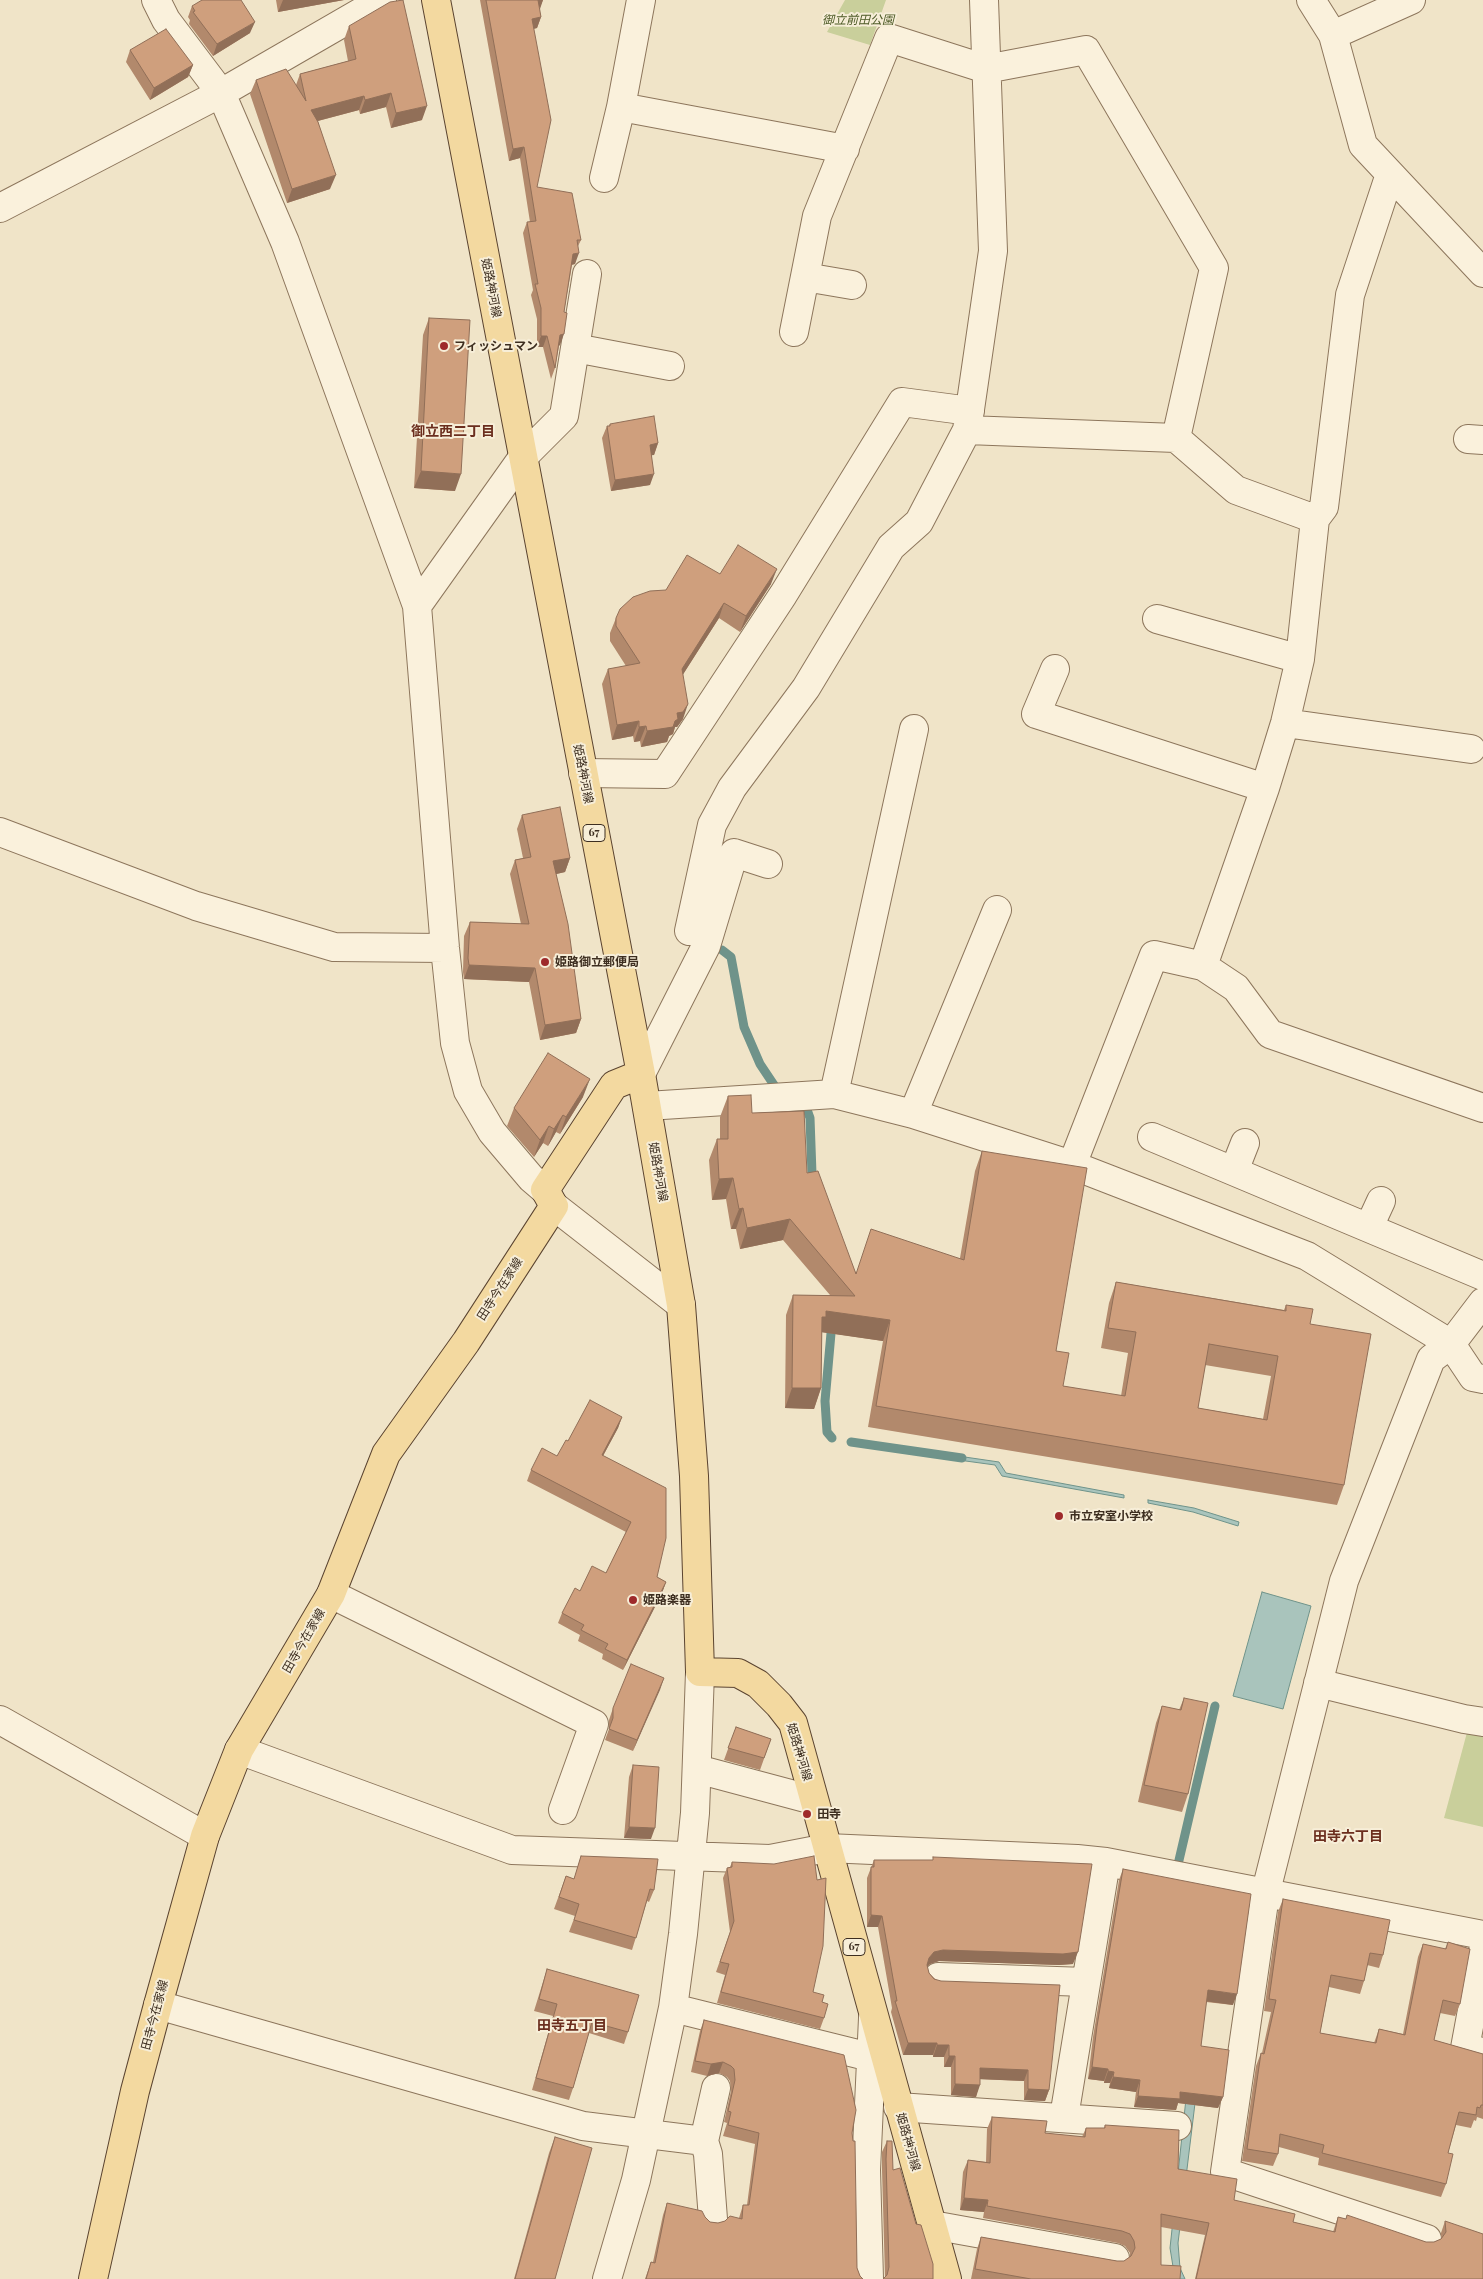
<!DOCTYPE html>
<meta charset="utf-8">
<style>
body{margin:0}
canvas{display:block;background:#f0e4c8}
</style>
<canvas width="1483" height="2279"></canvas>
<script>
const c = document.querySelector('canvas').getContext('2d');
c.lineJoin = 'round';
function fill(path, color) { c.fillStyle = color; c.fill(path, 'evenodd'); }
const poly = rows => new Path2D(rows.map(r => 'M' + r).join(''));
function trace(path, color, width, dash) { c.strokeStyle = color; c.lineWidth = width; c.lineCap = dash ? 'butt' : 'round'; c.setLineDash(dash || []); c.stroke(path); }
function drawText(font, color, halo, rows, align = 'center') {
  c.font = font + ' "Playfair Display","Noto Sans JP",serif'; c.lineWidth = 4; c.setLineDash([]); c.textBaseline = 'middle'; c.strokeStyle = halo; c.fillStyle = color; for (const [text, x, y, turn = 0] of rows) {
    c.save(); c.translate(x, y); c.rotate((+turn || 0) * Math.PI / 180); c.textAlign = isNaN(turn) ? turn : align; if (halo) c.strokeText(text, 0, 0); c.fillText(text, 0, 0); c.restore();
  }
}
fill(poly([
 [845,0,886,0,870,45,827,32],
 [1469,1725,1483,1728,1483,1827,1444,1818]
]), '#c9cf9b');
const water = poly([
 [951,1455,999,1462,1006,1473,1124,1495,1124,1498,1002,1476,995,1465,951,1459,951,1455],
 [1148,1500,1194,1508,1239,1522,1238,1526,1193,1512,1148,1503,1148,1500],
 [1262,1592,1311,1606,1283,1709,1233,1696,1262,1592],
 [1191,2052,1201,2054,1178,2243,1180,2268,1185,2279,1175,2279,1170,2248,1191,2052]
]);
fill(water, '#a9c4bc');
trace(water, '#6f938a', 1);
trace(poly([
 [722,950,731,957,744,1027,760,1064,780,1094],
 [800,1104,805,1104,810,1118,812,1174,814,1184],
 [832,1322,825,1401,827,1432,832,1438],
 [851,1442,962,1458],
 [1176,1873,1215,1706]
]), '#6f938a', 9);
const minor = poly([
 [156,0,166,20,221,93,285,242,417,606,445,948,455,1043,468,1091,492,1132,531,1178,545,1190],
 [1311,0,1333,35,1363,145,1483,273],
 [1333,35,1411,0],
 [621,107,845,149],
 [604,178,621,107,641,0],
 [0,208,221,93,382,0],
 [805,277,852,285],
 [794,332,817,216,889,38,986,69,1086,50,1214,268,1176,438],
 [575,348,670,366],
 [967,430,1176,438,1236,490,1315,519],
 [1468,439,1483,440],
 [417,606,523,457,564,416,587,274],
 [1157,619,1300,659],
 [1055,669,1036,714,1265,788],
 [1285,723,1471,749],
 [583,773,665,774,783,595,902,402,970,411],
 [0,832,196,906,334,947,445,948],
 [689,931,712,825,732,788,806,688,891,547,919,522,967,430,993,251,984,0],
 [1203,966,1265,788,1285,723,1300,659,1315,519,1324,507,1350,295,1390,174],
 [641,1074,706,946,734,853,768,864],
 [834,1094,914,729],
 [647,1106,834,1094,913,1114,1072,1165],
 [1483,1108,1270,1034,1236,988,1203,966,1154,955,1072,1165,1307,1256,1451,1344,1473,1377,1483,1379],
 [913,1114,997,910],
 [1152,1137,1483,1276],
 [1234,1171,1245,1143],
 [554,1206,681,1305],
 [1369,1227,1381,1201],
 [331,1594,594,1724,563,1810],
 [1318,1683,1464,1719,1483,1722],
 [0,1720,205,1836],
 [239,1750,512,1850,770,1859,827,1848,1077,1859,1106,1862,1483,1935],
 [697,1769,813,1800],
 [1483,1951,1465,2048,1483,2052],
 [938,1977,1086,1982],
 [158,2005,583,2126,704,2141],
 [673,2008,870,2057],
 [898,2107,1177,2126],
 [1064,2117,1106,1862],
 [713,2219,708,2154,704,2141,716,2088],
 [932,2225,1115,2258],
 [1427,2239,1225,2172,1265,1895,1344,1581,1431,1359,1451,1344,1483,1302],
 [607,2279,636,2180,673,2008,683,1934,695,1813,700,1672],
 [869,2279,866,2170,873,2018]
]);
const major = poly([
 [436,0,641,1074,681,1305,694,1476,700,1672,738,1673,758,1684,779,1705,793,1723,947,2279],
 [93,2279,135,2091,158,2005,205,1836,239,1750,331,1594,386,1454,466,1342,554,1206,545,1190,614,1085,641,1074]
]);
trace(minor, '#8d765c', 30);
trace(major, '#5b4430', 30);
trace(minor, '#faf1dc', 28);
trace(major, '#f3d9a0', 28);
fill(poly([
 [276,0,344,0,278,12],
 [480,0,543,0,539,9,541,17,537,28,533,29,537,187,581,240,578,246,575,264,572,265,564,312,560,345,559,346,555,368,551,379,543,347,537,347,537,319,531,295,533,290,523,233,527,222,530,222,520,158,509,161],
 [192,6,250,33,213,56,189,24,190,20,188,17],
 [349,26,422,120,391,128,386,107,360,114,359,110,318,121,330,189,287,203,250,94,256,80,296,85,300,74,348,61,344,40],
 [130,50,193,65,188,77,150,100,126,62],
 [429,318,455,491,414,488,423,335],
 [610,424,658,443,654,455,652,455,650,485,611,491,602,438,607,426,609,426],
 [720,574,771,584,740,632,719,618,683,674,683,719,677,727,675,727,673,734,669,736,667,742,641,747,640,741,634,742,633,736,612,740,602,684,608,669,626,666,610,641,610,633,616,618,666,590],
 [522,815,570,858,565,872,556,874,581,1019,576,1033,540,1040,529,982,464,979,463,972,464,936,470,922,521,924,510,874,515,860,523,858,517,829],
 [728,1096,752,1113,807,1173,856,1273,960,1258,975,1171,982,1151,1056,1351,1063,1386,1121,1396,1128,1353,1101,1348,1109,1303,1116,1282,1284,1310,1286,1305,1310,1324,1344,1485,1337,1505,868,1427,883,1341,822,1332,821,1388,814,1409,785,1408,786,1315,793,1295,830,1295,783,1240,740,1249,736,1229,731,1229,726,1199,712,1200,709,1160,717,1139,720,1139,720,1117],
 [1205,1365,1271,1376,1263,1419,1198,1408],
 [583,1097,560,1134,556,1132,548,1146,543,1143,534,1157,507,1126,514,1108],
 [622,1417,618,1428,603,1456,657,1577,666,1582,662,1593,623,1670,602,1659,603,1654,578,1641,580,1635,558,1623,562,1613,580,1591,606,1573,626,1532,527,1481,531,1470,557,1456,568,1441],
 [664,1678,633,1751,605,1740,609,1729,609,1720,613,1708],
 [1184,1698,1188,1794,1182,1812,1138,1802,1156,1723,1162,1706,1179,1710],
 [736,1727,771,1739,760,1770,724,1760],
 [633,1765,651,1839,624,1838,629,1777],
 [581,1856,654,1890,649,1902,647,1901,632,1950,569,1932,575,1916,554,1909,566,1876,574,1879],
 [933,1857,1073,1964,1059,1965,939,1961,930,1964,927,1967,929,1973,1049,2090,1045,2101,1024,2100,1024,2081,980,2079,976,2097,951,2095,951,2067,944,2067,944,2057,933,2057,933,2055,903,2055,891,2012,892,2008,878,1927,867,1927,867,1878,874,1860,933,1860],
 [732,1862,813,1992,822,2002,824,2018,820,2029,717,2003,725,1975,716,1972,730,1932,723,1878,727,1868,730,1867],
 [1123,1869,1233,2005,1206,2002,1201,2046,1223,2097,1218,2108,1178,2103,1176,2110,1134,2107,1136,2092,1109,2088,1110,2083,1104,2083,1104,2081,1088,2079,1093,2037,1119,1880],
 [1283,1899,1383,1955,1379,1968,1367,1965,1364,1981,1360,1994,1329,1987,1320,2033,1374,2043,1379,2029,1403,2034,1418,1957,1423,1944,1445,1949,1448,1942,1460,2004,1455,2016,1440,2013,1434,2040,1483,2054,1483,2119,1477,2117,1476,2121,1474,2120,1471,2128,1456,2125,1448,2153,1446,2184,1441,2197,1318,2165,1319,2158,1279,2147,1278,2154,1273,2166,1242,2161,1256,2066,1261,2053,1262,2053,1271,2012,1264,2011,1278,1912],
 [547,1969,628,2032,624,2044,589,2033,573,2088,569,2100,532,2090,553,2016,534,2011],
 [704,2020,852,2133,857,2268,860,2276,863,2279,645,2279,651,2262,653,2262,663,2215,667,2203,705,2217,710,2222,718,2223,739,2218,743,2205,747,2205,755,2144,723,2136,727,2123,724,2122,731,2091,730,2081,727,2077,719,2073,707,2076,691,2072,700,2031],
 [992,2117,1045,2133,1082,2137,1086,2128,1104,2128,1105,2125,1178,2169,1234,2200,1293,2222,1333,2232,1338,2217,1426,2242,1434,2242,1441,2239,1441,2233,1445,2221,1483,2279,1195,2279,1205,2235,1161,2227,1161,2265,1180,2279,971,2279,977,2249,981,2237,1117,2261,1124,2261,1130,2257,1130,2253,1125,2246,1118,2243,983,2218,984,2212,960,2210,963,2172,968,2160,986,2162,987,2129],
 [555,2137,555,2279,514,2279,549,2153],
 [887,2141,893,2170,916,2224,933,2279,885,2277,882,2170,882,2152]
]), '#b2896c');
fill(poly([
 [283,0,344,0,278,12],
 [537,0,543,0,540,9],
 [541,17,537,28,528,30,532,19],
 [255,22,250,33,213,56,217,44],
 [193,65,188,77,150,100,154,88],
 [391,93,386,107,360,114,365,100],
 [364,96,359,110,306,124,311,110],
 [427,106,422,120,391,128,396,113],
 [524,147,520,158,509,161,513,149],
 [336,175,330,189,287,203,292,189],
 [579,253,575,264,569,265,573,254],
 [564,334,560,345,556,346,560,335],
 [541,336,547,336,543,347,537,347],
 [658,443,654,455,646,456,650,445],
 [421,471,461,474,455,491,414,488],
 [654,474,650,485,611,491,615,480],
 [777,569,771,584,740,632,746,616],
 [724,603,719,618,677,684,682,669],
 [688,704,683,719,677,727,675,727,673,734,669,736,667,742,641,747,647,731,677,713],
 [639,721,633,736,612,740,617,725],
 [646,726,640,741,634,742,639,727],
 [570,858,565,872,548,876,553,861],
 [469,965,535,968,529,982,464,979],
 [581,1019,576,1033,540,1040,545,1025],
 [590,1079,583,1097,560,1134,566,1117],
 [563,1115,556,1132,548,1146,554,1129],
 [549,1126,543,1143,534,1157,540,1140],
 [733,1178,726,1199,712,1200,719,1179],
 [743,1208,736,1229,731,1229,739,1209],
 [790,1219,783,1240,740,1249,747,1228],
 [826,1311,890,1320,883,1341,820,1332,822,1317],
 [792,1388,821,1388,814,1409,785,1408],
 [622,1417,618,1428,598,1465,602,1455],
 [666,1582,662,1593,623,1670,627,1660],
 [664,1678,660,1690,633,1751,637,1740],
 [629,1827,655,1828,651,1839,624,1838],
 [871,1915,882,1916,878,1927,867,1927],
 [943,1950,1078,1952,1073,1964,1059,1965,939,1961,930,1964,925,1969,929,1958,934,1952],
 [1208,1990,1237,1994,1233,2005,1204,2001],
 [908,2043,937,2043,933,2055,903,2055],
 [937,2045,949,2045,944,2057,933,2057],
 [949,2056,955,2056,951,2067,944,2067],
 [723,2062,719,2073,707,2076,711,2064],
 [1092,2067,1108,2069,1104,2081,1088,2079],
 [980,2068,1028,2070,1024,2081,976,2079],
 [1108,2071,1114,2072,1110,2083,1104,2083],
 [1113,2077,1140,2080,1136,2092,1109,2088],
 [955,2084,980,2085,976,2097,951,2095],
 [1028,2089,1049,2090,1045,2101,1024,2100],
 [1180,2092,1223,2097,1218,2108,1178,2103,1176,2110,1134,2107,1138,2096],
 [964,2198,988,2200,984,2212,960,2210]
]), '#916f58');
const building = poly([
 [202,0,241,0,255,22,217,44,193,12,195,11,192,6,202,0],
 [403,0,427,106,396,113,391,93,365,100,364,96,311,110,318,122,336,175,292,189,256,80,286,69,306,101,300,74,356,59,349,26,390,2,403,0],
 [486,0,538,0,541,17,532,19,551,120,537,187,572,193,581,240,577,240,579,253,573,254,564,312,567,313,564,334,560,335,555,368,547,336,541,336,541,308,535,284,538,284,527,222,536,221,524,147,513,149,486,0],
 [166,29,193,65,154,88,130,50,166,29],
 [429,318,470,320,461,474,421,471,429,318],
 [654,416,658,443,650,445,654,474,615,480,607,426,610,426,610,424,654,416],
 [738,545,777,569,746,616,724,603,682,669,688,704,683,712,677,713,678,719,675,721,673,727,647,731,646,726,639,727,639,721,617,725,608,669,640,663,616,626,616,618,620,609,633,597,650,591,666,590,687,555,720,574,738,545],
 [560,807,570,858,553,861,568,924,581,1019,545,1025,535,968,469,965,468,958,470,922,529,924,515,860,531,857,522,815,560,807],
 [548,1053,590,1079,566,1117,563,1115,554,1129,549,1126,540,1140,514,1108,548,1053],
 [751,1095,752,1113,804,1111,807,1173,818,1171,856,1274,871,1229,964,1260,982,1151,1087,1168,1056,1351,1069,1353,1063,1386,1125,1396,1136,1332,1108,1328,1116,1282,1286,1311,1286,1305,1313,1309,1310,1324,1371,1334,1344,1485,876,1406,890,1320,826,1311,826,1317,822,1317,821,1388,792,1388,793,1295,855,1296,790,1219,747,1228,743,1208,739,1209,733,1178,719,1179,717,1139,728,1139,728,1096,751,1095],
 [1209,1344,1278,1356,1267,1420,1198,1408,1209,1344],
 [590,1400,622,1417,602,1455,666,1488,666,1538,657,1577,666,1582,627,1660,605,1649,608,1644,581,1630,584,1625,562,1613,575,1588,580,1591,592,1566,606,1573,631,1522,531,1470,542,1448,557,1456,566,1440,568,1441,590,1400],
 [631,1664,664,1678,637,1740,609,1729,613,1718,613,1708,631,1664],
 [1184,1698,1208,1703,1188,1794,1144,1785,1162,1706,1181,1710,1184,1698],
 [736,1727,771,1739,764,1758,728,1748,736,1727],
 [633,1765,659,1767,655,1828,629,1827,633,1765],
 [581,1856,658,1859,654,1890,650,1889,636,1938,574,1920,579,1904,559,1897,566,1876,574,1879,581,1856],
 [814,1856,817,1880,826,1878,823,1946,813,1992,824,1995,822,2002,828,2004,824,2018,721,1992,729,1964,720,1962,734,1921,727,1868,732,1867,732,1862,774,1864,814,1856],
 [933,1857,1092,1864,1078,1952,1063,1954,943,1950,934,1952,929,1958,927,1965,929,1973,934,1979,941,1981,1060,1985,1049,2090,1028,2089,1028,2070,980,2068,980,2085,955,2084,955,2056,949,2056,949,2045,937,2045,937,2043,908,2043,895,2001,897,2001,882,1916,871,1915,871,1867,874,1867,874,1860,933,1860,933,1857],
 [1123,1869,1251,1894,1237,1994,1208,1990,1201,2046,1229,2050,1223,2097,1180,2092,1180,2099,1138,2096,1140,2080,1113,2077,1114,2072,1108,2071,1108,2069,1092,2067,1097,2026,1123,1869],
 [1283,1899,1390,1920,1383,1955,1370,1953,1364,1981,1331,1975,1320,2033,1376,2043,1379,2029,1405,2035,1423,1944,1446,1949,1448,1942,1470,1949,1460,2004,1443,2000,1434,2040,1483,2054,1483,2105,1481,2105,1480,2108,1477,2107,1476,2115,1459,2112,1448,2153,1453,2154,1446,2184,1322,2153,1324,2145,1280,2134,1278,2154,1247,2149,1261,2053,1264,2054,1276,2000,1269,1999,1283,1899],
 [547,1969,639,1995,628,2032,592,2022,573,2088,536,2078,557,2004,539,1999,547,1969],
 [704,2020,844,2055,856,2110,852,2133,853,2141,855,2141,857,2268,860,2276,863,2279,646,2279,651,2262,655,2263,667,2203,702,2211,705,2217,710,2222,718,2223,725,2221,730,2216,742,2219,743,2205,749,2205,759,2133,728,2125,731,2112,728,2111,735,2080,734,2069,731,2066,723,2062,711,2064,695,2061,704,2020],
 [992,2117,1047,2121,1045,2133,1085,2137,1086,2128,1105,2128,1105,2125,1179,2130,1178,2169,1237,2179,1234,2200,1295,2214,1293,2222,1335,2232,1338,2217,1346,2219,1347,2215,1426,2242,1434,2242,1441,2239,1446,2232,1445,2221,1483,2234,1483,2279,1196,2279,1209,2223,1161,2214,1161,2265,1181,2266,1180,2279,1031,2279,975,2269,981,2237,1117,2261,1124,2261,1131,2256,1135,2248,1134,2241,1130,2234,1122,2231,987,2206,988,2200,964,2198,968,2160,990,2163,992,2117],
 [555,2137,592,2148,555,2279,515,2279,555,2137],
 [887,2141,892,2141,893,2170,900,2168,916,2224,921,2225,933,2264,933,2279,883,2279,887,2275,889,2267,886,2159,887,2141]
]);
fill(building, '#cf9f7d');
trace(building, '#916f58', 1);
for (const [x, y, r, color] of [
 [444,346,5,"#9e2a2b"],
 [545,962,5,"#9e2a2b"],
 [1059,1516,5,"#9e2a2b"],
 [633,1600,5,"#9e2a2b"],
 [807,1814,5,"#9e2a2b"]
]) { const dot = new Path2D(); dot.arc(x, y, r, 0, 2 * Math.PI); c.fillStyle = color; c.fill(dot); trace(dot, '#f7eed8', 2); }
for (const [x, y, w] of [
 [594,833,22],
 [854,1947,22]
]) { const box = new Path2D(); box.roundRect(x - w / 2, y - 8.5, w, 17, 4); c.fillStyle = '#f7eed8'; c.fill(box); trace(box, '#3d2e20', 1); }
drawText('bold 11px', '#3d2e20', null, [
 ["67",594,833],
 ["67",854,1947]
]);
drawText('italic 12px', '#4d5a26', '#f7eed8', [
 ["御立前田公園",858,20]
]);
drawText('12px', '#3d2e20', '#f7eed8', [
 ["姫路神河線",491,288,79],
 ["姫路神河線",583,774,79],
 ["姫路神河線",658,1172,80],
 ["田寺今在家線",500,1289,-57],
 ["田寺今在家線",304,1641,-60],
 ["姫路神河線",799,1752,73],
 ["田寺今在家線",155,2015,-75],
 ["姫路神河線",908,2142,74]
]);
drawText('bold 12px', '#3d2e20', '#f7eed8', [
 ["フィッシュマン",454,346],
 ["姫路御立郵便局",555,962],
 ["市立安室小学校",1069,1516],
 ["姫路楽器",643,1600],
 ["田寺",817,1814]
], 'left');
drawText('bold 14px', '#6b2e1e', '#f7eed8', [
 ["御立西二丁目",453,432],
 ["田寺六丁目",1348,1837],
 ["田寺五丁目",572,2026]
]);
</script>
